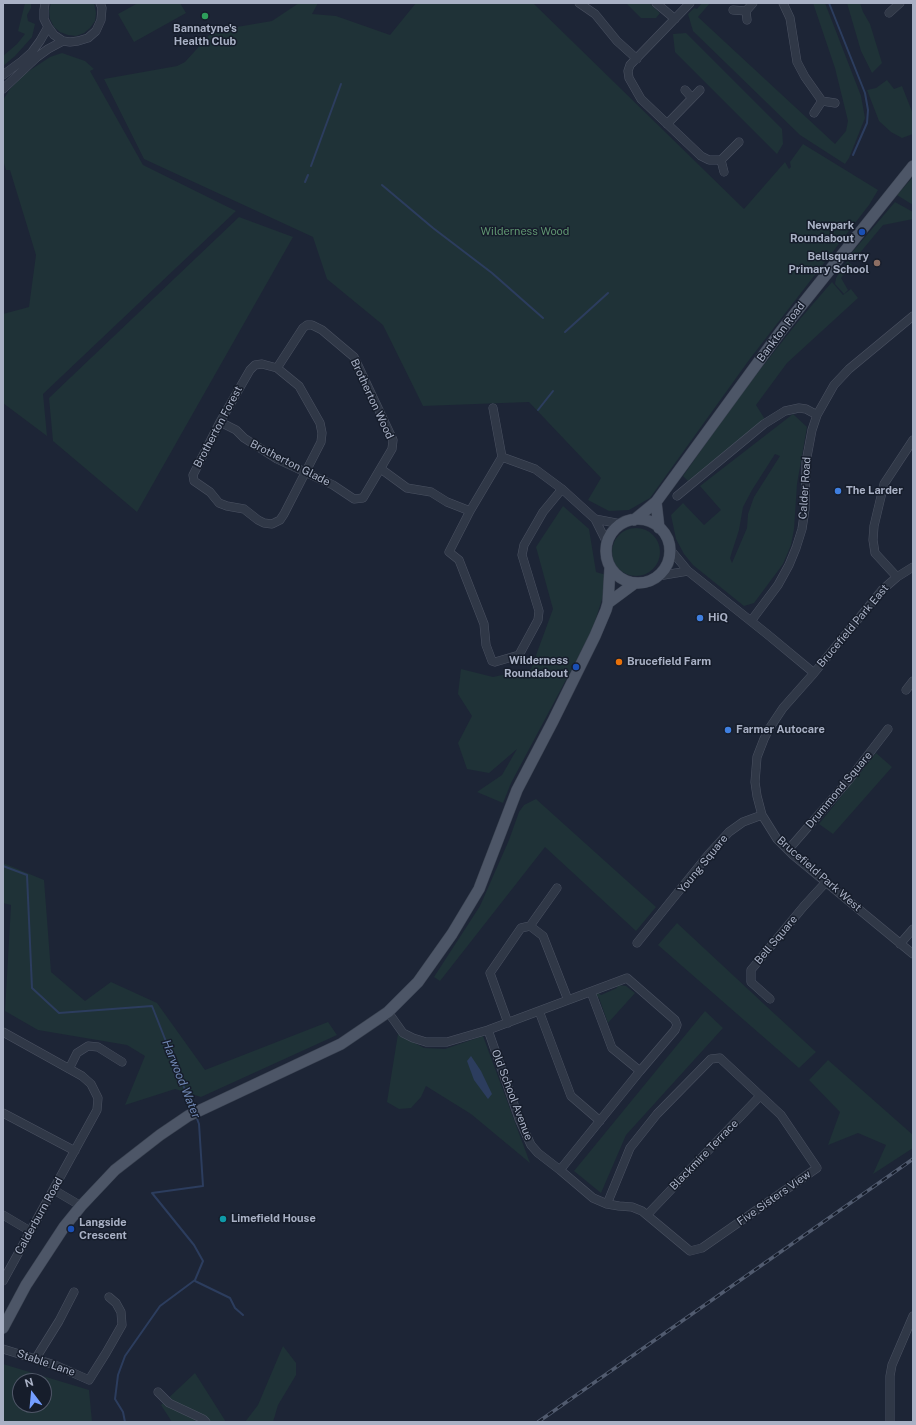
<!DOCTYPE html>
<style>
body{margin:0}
#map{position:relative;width:916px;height:1425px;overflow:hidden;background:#1d2536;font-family:"Public Sans",sans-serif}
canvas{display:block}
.frame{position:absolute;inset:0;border:4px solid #a9b1c5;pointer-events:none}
.north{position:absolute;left:12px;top:1373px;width:40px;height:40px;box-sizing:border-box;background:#161d2b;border:1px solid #515869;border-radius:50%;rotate:344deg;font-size:11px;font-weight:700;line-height:16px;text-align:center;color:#a9b1c5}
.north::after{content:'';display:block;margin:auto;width:14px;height:18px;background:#749eff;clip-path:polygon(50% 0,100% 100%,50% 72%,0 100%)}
</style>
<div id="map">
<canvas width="916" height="1425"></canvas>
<div class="frame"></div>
<div class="north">N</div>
</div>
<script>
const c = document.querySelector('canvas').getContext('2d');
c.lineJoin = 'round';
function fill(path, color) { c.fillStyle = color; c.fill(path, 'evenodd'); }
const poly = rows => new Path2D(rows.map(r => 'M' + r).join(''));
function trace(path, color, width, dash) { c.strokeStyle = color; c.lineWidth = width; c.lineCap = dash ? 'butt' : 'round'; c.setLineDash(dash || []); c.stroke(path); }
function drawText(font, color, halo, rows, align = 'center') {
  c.font = font + ' "Public Sans",sans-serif'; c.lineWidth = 3; c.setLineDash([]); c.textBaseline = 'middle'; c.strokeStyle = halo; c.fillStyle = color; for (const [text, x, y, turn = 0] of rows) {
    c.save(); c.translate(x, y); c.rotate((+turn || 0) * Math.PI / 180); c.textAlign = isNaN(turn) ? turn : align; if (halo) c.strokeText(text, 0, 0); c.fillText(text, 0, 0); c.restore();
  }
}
fill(poly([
 [25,3,31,3,31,8,27,15,28,21,35,24,32,37,15,56,3,66,3,56,17,44,25,34,18,31],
 [51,3,94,3,96,13,95,21,90,28,84,33,76,36,68,35,60,32,54,27,50,19,49,11],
 [138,3,180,3,186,13,134,42,118,14],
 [299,3,318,3,312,14,336,16,390,35,416,3,533,3,744,209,785,162,789,169,791,167,790,162,803,144,878,190,869,205,749,360,650,498,629,510,609,511,588,500,601,478,529,402,423,406,383,325,327,279,313,237,144,159,104,79,177,66,185,62,213,31,272,21],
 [626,3,649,3,660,13,656,18,641,18],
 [702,3,710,3,698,17,835,144,846,131,848,121,835,68,813,3,825,3,861,96,865,118,849,158,845,164,800,135,693,31,688,14,694,8,697,9],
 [847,3,860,3,863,12,870,24,882,63,872,73,861,51],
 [686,33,782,129,783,144,777,154,675,52,673,34],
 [62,53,85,61,94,69,90,71,143,165,236,211,43,394,47,436,3,403,3,314,29,307,36,255,10,170,6,170,3,160,3,100,10,89,26,73,50,57],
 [887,80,894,89,902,86,913,114,913,134,902,138,891,132,879,121,867,90,876,88],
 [913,177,913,205,897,195],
 [895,202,913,212,913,219,883,225,854,260,849,256],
 [239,217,293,237,137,512,53,441,49,398],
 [847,261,852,265,841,278,848,290,844,294,835,284,836,278],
 [832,282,843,295,851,289,858,298,787,363,756,405,766,421,688,481,683,476,737,399,800,319],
 [793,414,807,427,797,484,794,529,791,545,783,564,754,603,744,606,693,565,684,554,676,539,671,515,683,503,704,525,721,510,700,486],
 [775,454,780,456,754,497,748,514,747,528,732,563,730,558,739,530,743,507,752,490],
 [563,506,589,529,596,572,606,575,603,596,592,631,511,783,503,803,477,792,502,775,517,749,489,773,467,769,458,743,472,716,458,694,461,669,493,677,531,669,553,609,536,547],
 '612 552a24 24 0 1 1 48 0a24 24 0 1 1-48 0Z',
 [876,753,892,767,833,834,819,824],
 [536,799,656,907,636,931,545,847,440,981,434,977,480,906,509,840,519,812,524,805],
 [3,863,44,880,51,972,85,1001,111,982,157,1003,205,1070,328,1022,337,1035,201,1097,175,1089,125,1105,145,1056,127,1045,38,1030,5,1011,11,905,3,903],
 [677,923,765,1005,816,1052,799,1068,658,945],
 [618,985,626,986,635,993,608,1023,599,998,596,996,597,992,601,995,617,988],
 [705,1011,723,1028,626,1135,601,1193,574,1171],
 [398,1034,424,1048,445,1049,483,1036,530,1163,471,1114,426,1086,421,1097,411,1108,399,1109,387,1102],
 [828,1060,913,1135,913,1148,873,1174,886,1145,858,1133,828,1145,840,1112,809,1080],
 [283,1346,296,1363,296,1375,278,1405,273,1422,245,1422,258,1405],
 [3,1364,89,1390,92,1422,3,1422],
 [20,1381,44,1381,44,1405,20,1405],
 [195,1373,226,1422,172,1422,161,1405]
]), '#1f3237');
fill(poly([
 [471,1056,481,1071,492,1094,488,1099,474,1080,467,1061]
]), '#2c3d5e');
trace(poly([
 [829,3,865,93,868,110,867,123,853,155],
 [311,166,341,84],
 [305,182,308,175],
 [382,185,433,228,492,273,543,318],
 [565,332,608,293],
 [538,410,553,391],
 [3,866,27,875,32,988,59,1013,152,1006,193,1110],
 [195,1281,230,1298,235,1308,243,1315],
 [125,1422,123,1412,115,1399,118,1375,125,1356,160,1306,195,1280,203,1261,194,1245,152,1193,203,1186,199,1124,196,1116]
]), '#2c3d5e', 2);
const minor = poly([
 [45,3,44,10,44,19,48,27,54,35,63,41,70,42,78,41,88,38,96,31,101,20,102,8,100,3],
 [579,3,595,14,617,41,637,59],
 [656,3,675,19],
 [690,3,630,65,628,71,629,78,641,99,701,156,709,160,721,160,739,142],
 [783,3,790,18,797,62,805,77,822,101,835,103],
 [733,10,746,11],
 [889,13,900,3],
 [747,20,746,11,753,3],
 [3,75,22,61,32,52,40,41,48,27],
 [3,89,37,57,48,49,63,41],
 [685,90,692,98],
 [814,113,822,101],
 [667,124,700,90],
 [721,160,724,172],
 [262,364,277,368,299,386,320,423,322,433,321,442,284,514,280,520,272,524,264,523,258,520,244,509,227,506,219,503,210,492,194,481,193,475,220,422,250,370,255,365,262,364],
 [493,408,502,457],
 [220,422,236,430,244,438,277,459,333,485,354,499,363,498,392,449,393,440,354,357,322,330,312,325,307,325,303,328,277,368],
 [381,469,407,488,431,492,447,502,470,511],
 [562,489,543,512,524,545,522,555,539,611,538,620,519,655,495,662,492,661,486,645,484,624,459,560,449,552,470,511,502,457,535,469,562,489,595,519,607,543],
 [677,496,764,424,785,411,799,408,806,409,817,415],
 [595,519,621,524],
 [669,548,688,571,767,634,814,673],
 [913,567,897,577,882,590,814,673,783,708,769,729,764,739,757,757,755,782,757,796,762,815,777,839,793,855,913,954],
 [658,576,688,571],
 [897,577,875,553,873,540,874,526,884,484,913,440],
 [751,621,778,585,789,565,796,548,802,529,805,509,806,462,812,430,817,415,834,385,849,369,913,316],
 [906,690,913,681],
 [788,850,848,781,888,729],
 [530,926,557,888],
 [637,943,708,855,729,832,743,822,762,815],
 [900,944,913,929],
 [591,992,612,1048,640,1071],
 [770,999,751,982,751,970,804,906,826,882],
 [539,1011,571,1096,600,1121],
 [388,1012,403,1033,413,1038,426,1042,447,1042,488,1030,627,978,675,1020,677,1025,675,1030,640,1071,560,1170,538,1153,531,1145,519,1119,488,1030],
 [508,1023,490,973,521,928,530,926,543,936,568,1000],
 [3,1032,82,1076,91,1084,98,1098,97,1110,3,1281],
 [69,1069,77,1053,88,1046,98,1047,122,1062],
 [3,1113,75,1151],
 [560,1170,593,1198,607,1204,619,1206,632,1207,642,1211,690,1251,702,1248,817,1168,781,1115,720,1058,711,1059,657,1114,630,1148,607,1204],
 [54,1190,81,1206],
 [3,1215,30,1231],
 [647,1215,760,1096],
 [3,1349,55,1365,89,1380,106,1353,122,1325,121,1312,116,1303,109,1297],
 [36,1358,59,1321,74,1292],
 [158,1392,169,1403,203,1419,206,1422],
 [890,1422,890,1376,892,1365,913,1316]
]);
const major = poly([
 [656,502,659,528],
 '606 551a32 32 0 1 1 64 0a32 32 0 1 1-64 0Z',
 [634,520,656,502,781,331,913,166],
 [608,603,635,583],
 [3,1328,26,1285,64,1227,81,1206,115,1170,160,1135,188,1116,341,1044,388,1012,418,982,452,934,479,889,517,790,553,721,595,636,606,610,608,603,610,568]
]);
trace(minor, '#4b5262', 9);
trace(major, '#394150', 12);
trace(minor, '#303847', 8);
trace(major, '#4d5667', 11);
const rail = poly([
 [538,1422,913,1159]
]);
trace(rail, '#515b6f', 3.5);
trace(rail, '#161d2b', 2, [6]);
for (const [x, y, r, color] of [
 [205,16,4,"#2e9e5b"],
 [862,232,4,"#1a4fb4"],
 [877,263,4,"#8d6e63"],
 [838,491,4,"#3f7fe0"],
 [700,618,4,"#3f7fe0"],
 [619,662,4,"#e8710a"],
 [576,667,4,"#1a4fb4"],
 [728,730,4,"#3f7fe0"],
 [223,1219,4,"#0f9aa8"],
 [71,1229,4,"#1a4fb4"]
]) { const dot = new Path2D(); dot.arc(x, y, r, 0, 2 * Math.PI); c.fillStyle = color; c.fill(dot); trace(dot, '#161d2b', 1.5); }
drawText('bold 11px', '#a9b1c5', '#161d2b', [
 ["Bannatyne's",205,29,"center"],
 ["Health Club",205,42,"center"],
 ["Newpark",854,226,"right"],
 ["Roundabout",854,239,"right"],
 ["Bellsquarry",869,257,"right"],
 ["Primary School",869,270,"right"],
 ["The Larder",846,491],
 ["HiQ",708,618],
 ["Wilderness",568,661,"right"],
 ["Roundabout",568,674,"right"],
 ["Brucefield Farm",627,662],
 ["Farmer Autocare",736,730],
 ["Limefield House",231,1219],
 ["Langside",79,1223],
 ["Crescent",79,1236]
], 'left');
drawText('11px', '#609671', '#161d2b', [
 ["Wilderness Wood",525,232]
]);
drawText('11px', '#a9b1c5', '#161d2b', [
 ["Bankton Road",781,332,-53],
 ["Brotherton Wood",372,399,65],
 ["Brotherton Forest",218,427,-62],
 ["Brotherton Glade",290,463,27],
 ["Calder Road",805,488,-86],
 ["Brucefield Park East",853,626,-50],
 ["Drummond Square",839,790,-50],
 ["Young Square",703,864,-51],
 ["Brucefield Park West",819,874,41],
 ["Bell Square",776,940,-50],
 ["Old School Avenue",512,1095,69],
 ["Blackmire Terrace",704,1155,-46],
 ["Five Sisters View",774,1198,-35],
 ["Calderburn Road",39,1216,-61],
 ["Stable Lane",46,1363,19]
]);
drawText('italic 12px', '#6e85b1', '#161d2b', [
 ["Harwood Water",181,1079,68]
]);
</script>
